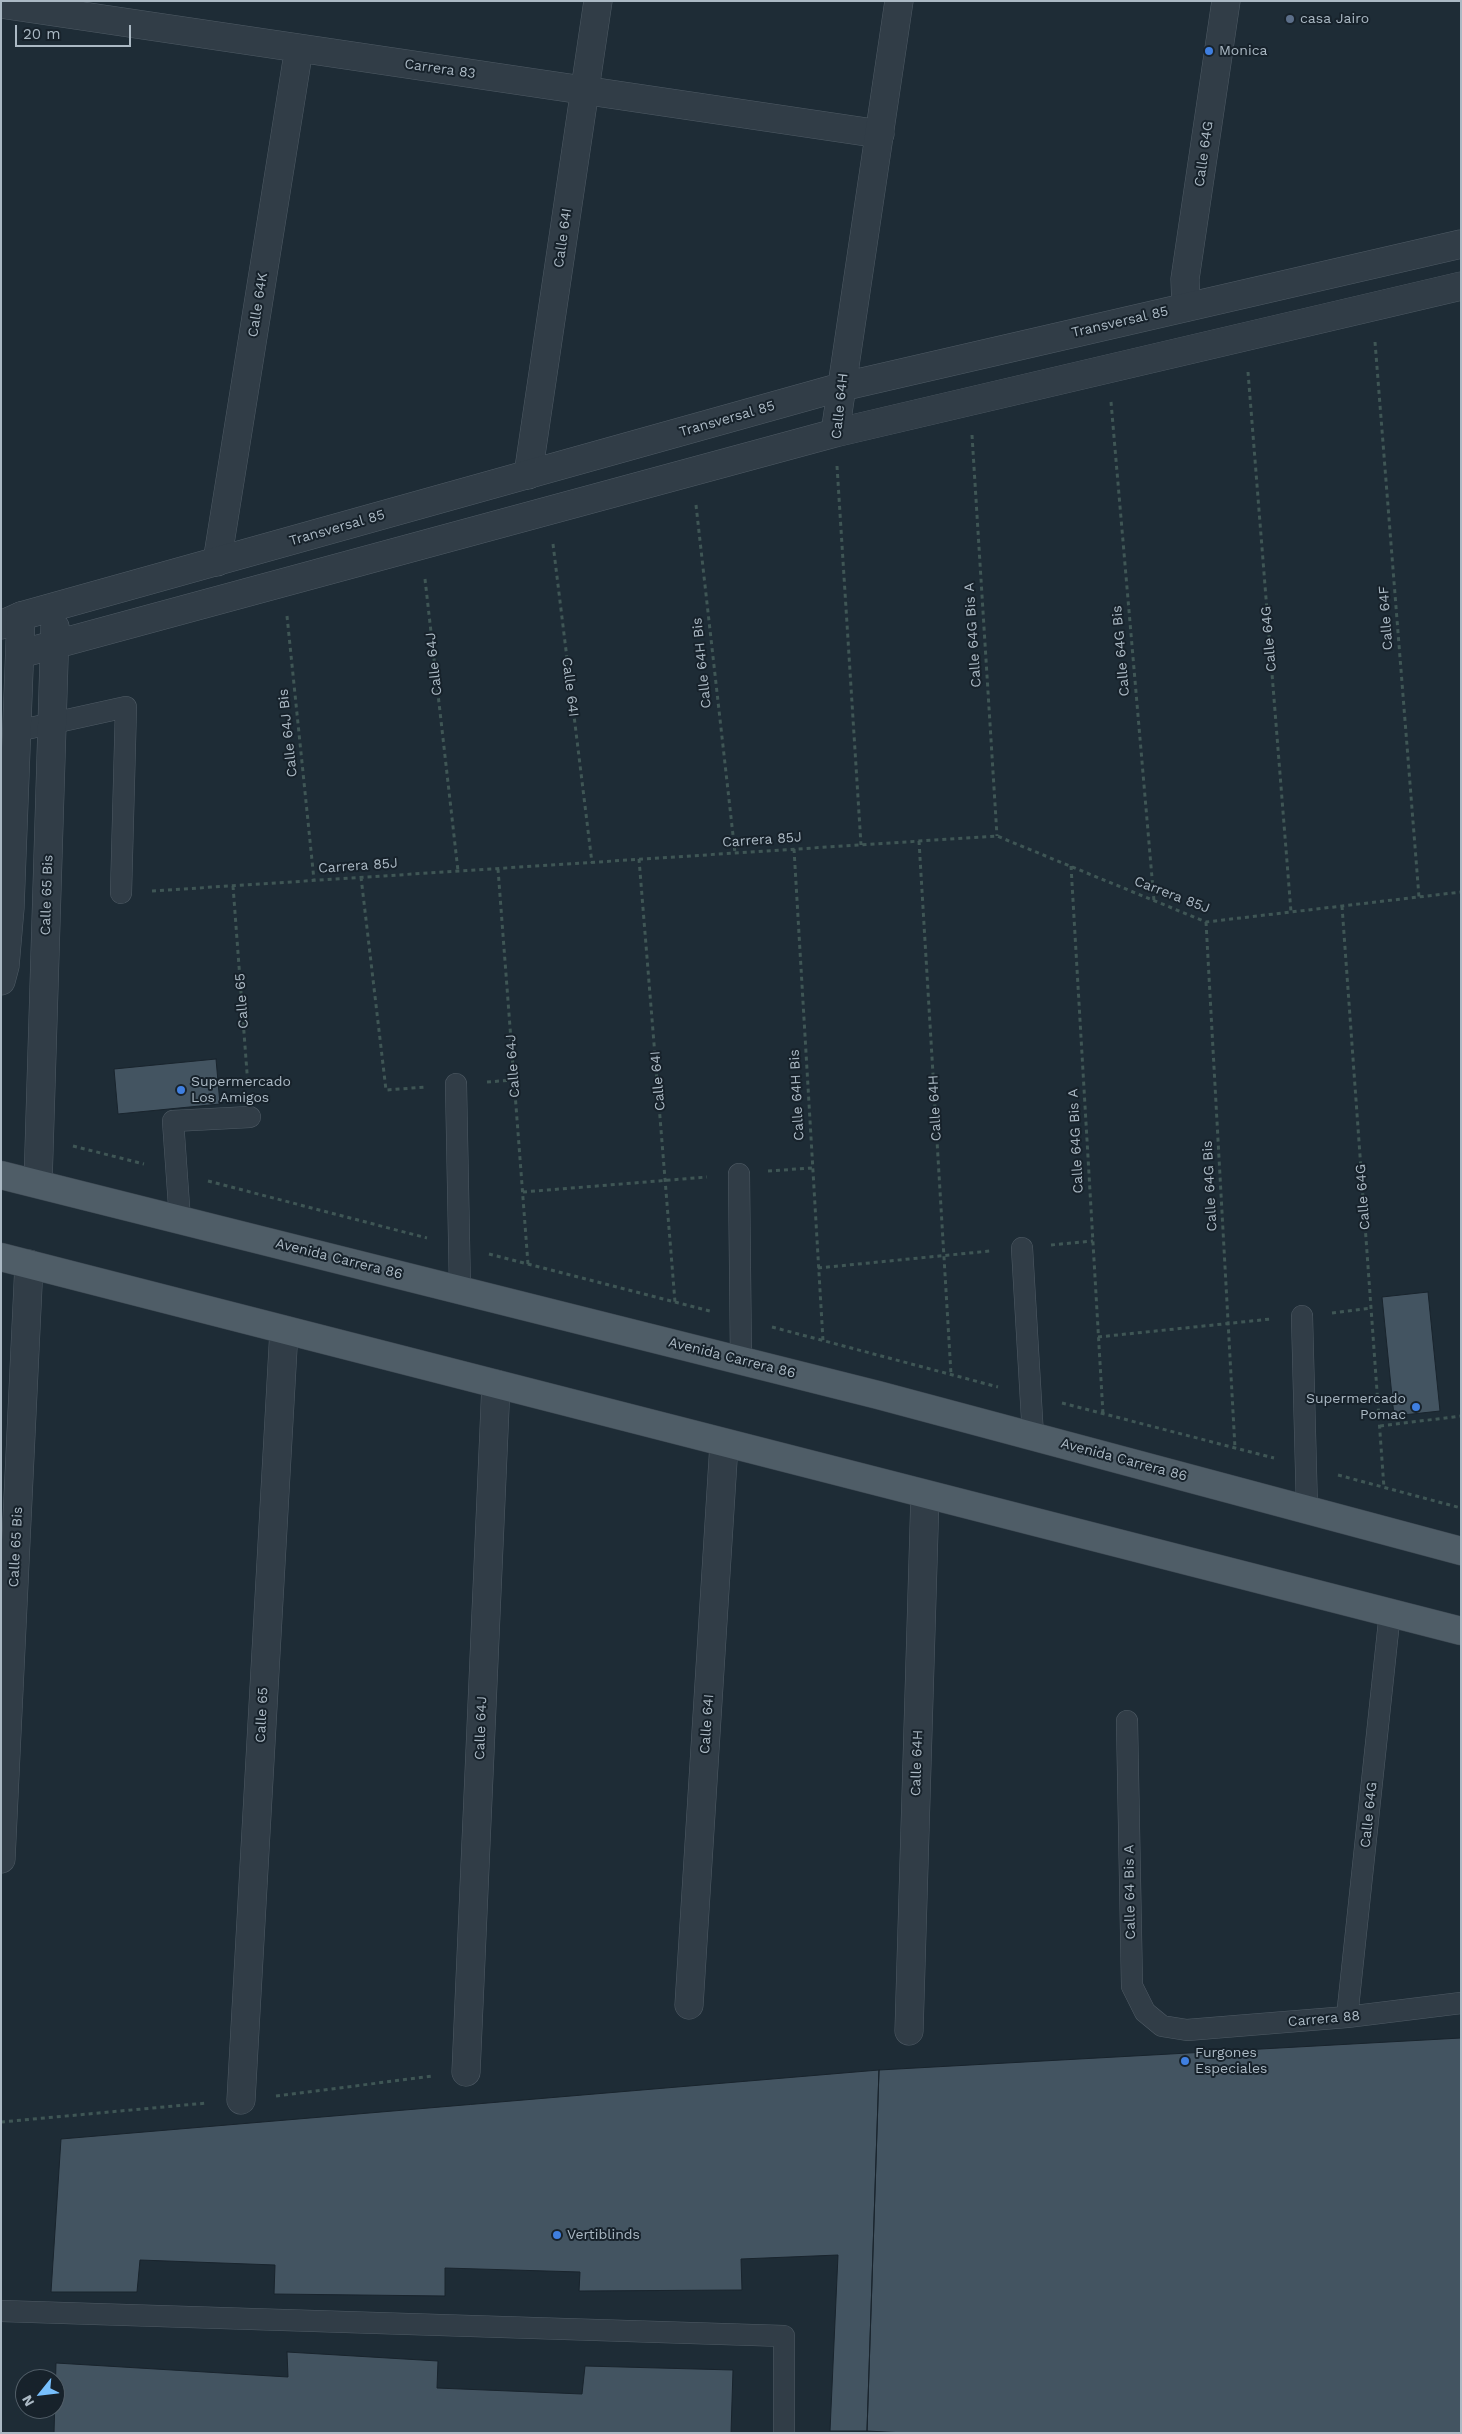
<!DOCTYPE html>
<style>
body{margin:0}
#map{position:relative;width:1462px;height:2434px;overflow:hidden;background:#1e2c36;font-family:"Work Sans",sans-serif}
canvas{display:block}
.frame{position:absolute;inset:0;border:2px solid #abb9c4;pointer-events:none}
.north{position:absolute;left:15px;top:2369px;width:50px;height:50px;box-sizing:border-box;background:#17222b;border:1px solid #525e68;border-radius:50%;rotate:241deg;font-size:14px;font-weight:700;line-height:20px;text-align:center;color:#abb9c4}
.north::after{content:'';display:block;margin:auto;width:18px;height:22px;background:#77bffd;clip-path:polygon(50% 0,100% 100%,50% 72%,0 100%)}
.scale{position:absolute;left:15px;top:25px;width:116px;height:22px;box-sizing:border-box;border:2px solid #abb9c4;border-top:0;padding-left:6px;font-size:15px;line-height:18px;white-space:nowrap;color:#abb9c4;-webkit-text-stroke:4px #17222b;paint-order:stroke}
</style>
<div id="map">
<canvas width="1462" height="2434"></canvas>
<div class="frame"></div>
<div class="north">N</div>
<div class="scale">20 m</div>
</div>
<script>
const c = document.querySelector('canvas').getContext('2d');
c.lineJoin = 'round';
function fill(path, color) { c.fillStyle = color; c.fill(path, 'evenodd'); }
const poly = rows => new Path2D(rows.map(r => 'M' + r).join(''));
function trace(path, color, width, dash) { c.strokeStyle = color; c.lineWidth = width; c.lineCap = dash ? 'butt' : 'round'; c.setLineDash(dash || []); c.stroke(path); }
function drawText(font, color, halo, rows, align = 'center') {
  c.font = font + ' "Work Sans",sans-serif'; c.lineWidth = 4; c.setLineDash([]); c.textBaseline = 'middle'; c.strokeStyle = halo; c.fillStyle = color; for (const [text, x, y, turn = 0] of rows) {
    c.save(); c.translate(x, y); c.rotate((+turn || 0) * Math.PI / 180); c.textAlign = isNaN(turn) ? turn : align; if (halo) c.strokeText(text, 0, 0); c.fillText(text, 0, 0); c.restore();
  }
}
const building = poly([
 [216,1059,220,1104,118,1114,114,1069,216,1059],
 [1428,1292,1440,1411,1394,1416,1382,1297,1428,1292],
 [1461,2038,1461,2433,905,2433,867,2431,879,2070,1461,2038],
 [879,2070,867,2431,830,2431,838,2255,741,2259,742,2290,579,2291,580,2272,445,2268,445,2296,274,2294,275,2265,140,2260,137,2292,51,2292,61,2139,879,2070],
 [287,2352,438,2361,437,2388,582,2394,585,2366,733,2370,731,2433,54,2433,56,2363,288,2377,287,2352]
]);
fill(building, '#435461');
trace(building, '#19242d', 1);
const service = poly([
 [17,731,126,707,121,893],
 [456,1084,460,1290],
 [739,1174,741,1361],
 [180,1220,173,1121,250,1117],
 [1022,1248,1033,1436],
 [1302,1316,1307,1509],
 [1127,1721,1132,1986,1145,2012,1162,2026,1187,2030,1347,2017,1461,2003],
 [1347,2017,1390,1612],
 [1,2311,784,2336,784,2433]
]);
const minor = poly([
 [1,4,880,134],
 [1186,307,1185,279,1226,1],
 [528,475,598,1],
 [217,562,299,48],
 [1,625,21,616],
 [1,1859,29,1264],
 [689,2005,724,1444],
 [909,2031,925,1495],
 [466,2072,496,1384],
 [241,2100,284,1330]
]);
const tertiary = poly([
 [835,433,899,1],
 [20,654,835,433,1461,286],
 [1,981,5,966,10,908,21,616,841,387,1461,244],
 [38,1183,55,627]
]);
const primary = poly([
 [1,1175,878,1395,1461,1551],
 [1,1257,1461,1631]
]);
trace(service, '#4f5b65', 22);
trace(minor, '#4f5b65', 29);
trace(tertiary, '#4f5b65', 29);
trace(primary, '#3b4650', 29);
trace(poly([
 [1375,342,1419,897],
 [1248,372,1291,912],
 [1111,402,1154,901],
 [972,435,997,836],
 [837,466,861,845],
 [696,505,735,853],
 [553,544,592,863],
 [425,579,458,871],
 [287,616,314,880],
 [919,841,951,1374],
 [794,849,823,1341],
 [639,859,675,1302],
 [1071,866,1103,1414],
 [498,869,528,1264],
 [361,877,386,1090,426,1087],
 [233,886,248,1086],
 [152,891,997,836,1206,922,1461,892],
 [1342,906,1384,1488],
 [1206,922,1235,1448],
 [487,1082,514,1080],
 [73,1146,144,1164],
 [768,1171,812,1168],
 [208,1181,427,1238],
 [523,1192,707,1177],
 [1051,1245,1093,1241],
 [489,1254,710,1311],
 [818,1268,990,1251],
 [1332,1313,1371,1308],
 [772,1327,998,1387],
 [1098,1337,1271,1319],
 [1062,1403,1274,1458],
 [1380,1426,1461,1416],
 [1338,1475,1461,1508],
 [276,2096,433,2076],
 [1,2122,207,2103]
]), '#3f5655', 3, [4, 4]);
trace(service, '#313d47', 21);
trace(minor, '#313d47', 28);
trace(tertiary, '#313d47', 28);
trace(primary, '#4f5d67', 28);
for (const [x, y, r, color] of [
 [1290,19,5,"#5c6f8a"],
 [1209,51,5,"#3f7fe0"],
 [181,1090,5,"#3f7fe0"],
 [1416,1407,5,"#3f7fe0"],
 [1185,2061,5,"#3f7fe0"],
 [557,2235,5,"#3f7fe0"]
]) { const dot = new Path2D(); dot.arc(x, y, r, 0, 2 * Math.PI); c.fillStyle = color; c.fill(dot); trace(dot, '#17222b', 2); }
drawText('14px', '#abb9c4', '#17222b', [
 ["casa Jairo",1300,19],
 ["Monica",1219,51],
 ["Supermercado",191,1082],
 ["Los Amigos",191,1098],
 ["Supermercado",1406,1399,"right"],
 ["Pomac",1406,1415,"right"],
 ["Furgones",1195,2053],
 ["Especiales",1195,2069],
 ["Vertiblinds",567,2235]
], 'left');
drawText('14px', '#abb9c4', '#17222b', [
 ["Carrera 83",440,69,8],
 ["Calle 64G",1204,154,-82],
 ["Calle 64I",563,238,-82],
 ["Calle 64K",258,305,-81],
 ["Transversal 85",1120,322,-13],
 ["Calle 64H",840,406,-84],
 ["Transversal 85",727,419,-16],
 ["Transversal 85",337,528,-16],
 ["Calle 64F",1386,618,-94],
 ["Calle 64G Bis A",973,635,-94],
 ["Calle 64G",1269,639,-95],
 ["Calle 64G Bis",1121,651,-95],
 ["Calle 64H Bis",702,663,-96],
 ["Calle 64J",434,664,-96],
 ["Calle 64I",570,687,83],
 ["Calle 64J Bis",288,733,-96],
 ["Carrera 85J",762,840,-4],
 ["Carrera 85J",358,866,-4],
 ["Calle 65 Bis",47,895,-88],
 ["Carrera 85J",1172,895,21],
 ["Calle 65",242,1001,-94],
 ["Calle 64J",513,1066,-94],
 ["Calle 64I",658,1081,-95],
 ["Calle 64H Bis",797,1095,-93],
 ["Calle 64H",935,1108,-93],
 ["Calle 64G Bis A",1076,1141,-93],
 ["Calle 64G Bis",1210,1186,-93],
 ["Calle 64G",1363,1197,-94],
 ["Avenida Carrera 86",339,1259,14],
 ["Avenida Carrera 86",732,1358,14],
 ["Avenida Carrera 86",1124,1460,15],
 ["Calle 65 Bis",16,1547,-87],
 ["Calle 65",262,1715,-87],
 ["Calle 64I",707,1724,-86],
 ["Calle 64J",481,1728,-88],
 ["Calle 64H",917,1763,-88],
 ["Calle 64G",1369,1815,-84],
 ["Calle 64 Bis A",1130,1892,-91],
 ["Carrera 88",1324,2019,-5]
]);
</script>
